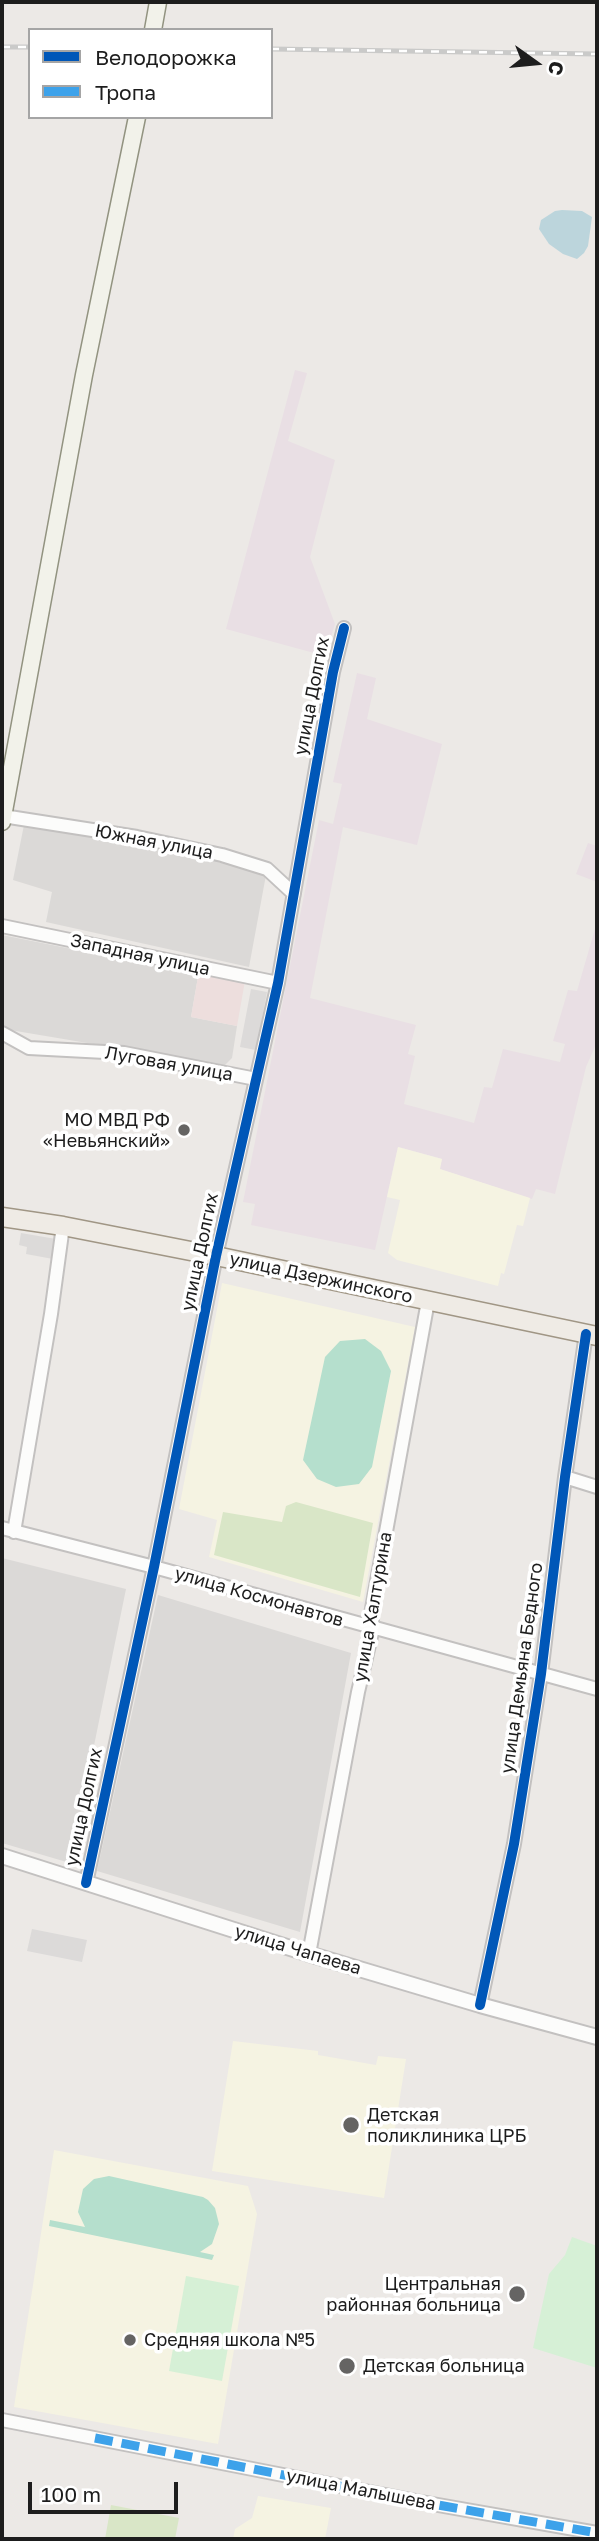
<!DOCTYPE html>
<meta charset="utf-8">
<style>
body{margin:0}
#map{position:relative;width:599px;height:2541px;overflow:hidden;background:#ece9e6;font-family:"Golos Text",sans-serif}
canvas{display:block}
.frame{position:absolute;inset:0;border:4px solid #1d1d1d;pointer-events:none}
.legend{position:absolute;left:28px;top:28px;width:245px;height:91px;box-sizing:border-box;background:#fff;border:2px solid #a5a5a5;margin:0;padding:9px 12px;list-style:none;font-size:21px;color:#1d1d1d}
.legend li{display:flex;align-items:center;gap:14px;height:35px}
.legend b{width:35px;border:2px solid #a5a5a5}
.north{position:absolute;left:501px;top:28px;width:70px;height:70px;-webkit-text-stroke:5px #fff;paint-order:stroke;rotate:105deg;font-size:19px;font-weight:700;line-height:28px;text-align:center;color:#1d1d1d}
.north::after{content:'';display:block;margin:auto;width:24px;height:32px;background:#1d1d1d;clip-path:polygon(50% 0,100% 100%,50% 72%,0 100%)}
.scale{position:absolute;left:28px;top:2482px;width:150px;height:32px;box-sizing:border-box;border:4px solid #1d1d1d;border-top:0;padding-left:9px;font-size:21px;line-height:24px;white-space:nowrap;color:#1d1d1d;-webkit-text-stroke:5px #fff;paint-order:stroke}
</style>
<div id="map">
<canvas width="599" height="2541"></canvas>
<div class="frame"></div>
<ul class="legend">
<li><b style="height:9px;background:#0057b8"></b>Велодорожка</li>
<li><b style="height:9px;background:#3da2ea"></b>Тропа</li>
</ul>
<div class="north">С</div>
<div class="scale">100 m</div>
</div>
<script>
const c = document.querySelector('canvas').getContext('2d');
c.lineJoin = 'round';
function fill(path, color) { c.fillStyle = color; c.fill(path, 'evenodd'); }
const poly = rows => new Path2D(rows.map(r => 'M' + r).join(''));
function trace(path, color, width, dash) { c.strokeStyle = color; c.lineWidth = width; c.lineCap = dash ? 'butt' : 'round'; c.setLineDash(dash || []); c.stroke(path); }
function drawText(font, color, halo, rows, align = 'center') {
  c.font = font + ' "Golos Text",sans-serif'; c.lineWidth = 7; c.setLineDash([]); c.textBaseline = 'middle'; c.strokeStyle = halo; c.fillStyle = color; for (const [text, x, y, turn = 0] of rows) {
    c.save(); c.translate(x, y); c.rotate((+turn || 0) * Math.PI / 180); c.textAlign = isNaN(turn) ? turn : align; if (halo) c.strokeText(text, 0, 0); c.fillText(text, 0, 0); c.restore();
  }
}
fill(poly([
 [24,825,220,860,266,875,249,967,46,922,52,892,13,880],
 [2,935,147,964,199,971,191,1017,237,1026,232,1058,224,1066,10,1030,2,1026],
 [2,1558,126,1589,70,1863,2,1843],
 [158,1595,351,1653,300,1932,97,1871]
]), '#dbd9d7');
fill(poly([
 [199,971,245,981,237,1026,191,1017]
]), '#eddedd');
fill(poly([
 [295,370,307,373,288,441,335,460,310,557,335,624,325,656,226,629],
 [357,673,376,678,367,719,442,744,417,845,343,827,310,998,416,1025,408,1054,415,1056,404,1104,474,1123,484,1087,492,1088,503,1049,560,1062,565,1044,553,1041,568,990,577,991,597,922,597,1042,586,1067,555,1194,536,1189,532,1199,439,1169,442,1159,398,1147,375,1250,251,1225,255,1204,243,1202,319,820,333,824,342,784,333,782],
 [588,843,597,846,597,882,576,874]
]), '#e9dfe4');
fill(poly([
 [398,1147,442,1159,440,1169,530,1198,523,1226,517,1225,504,1274,501,1273,498,1286,397,1260,388,1253,400,1200,387,1197],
 [222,1283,415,1327,363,1602,209,1557,217,1520,179,1509],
 [233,2041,318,2051,318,2055,376,2065,378,2056,406,2059,384,2198,212,2171],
 [54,2150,248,2186,257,2214,218,2444,14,2407],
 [258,2496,331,2508,325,2539,233,2539,235,2529,252,2518]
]), '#f5f3e2');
fill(poly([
 [296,1502,373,1523,360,1597,214,1555,223,1512,282,1522,286,1506],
 [111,2505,179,2518,175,2539,105,2539]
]), '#d9e6c7');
fill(poly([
 [572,2237,597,2246,597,2368,533,2348,549,2274,565,2255],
 [186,2276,239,2286,222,2381,169,2371]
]), '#d6f0d6');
fill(poly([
 [365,1339,381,1351,391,1371,372,1467,359,1484,336,1487,317,1479,303,1460,325,1357,340,1341],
 [109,2176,203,2197,208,2200,215,2208,219,2224,212,2244,200,2252,214,2255,212,2260,49,2226,50,2220,85,2227,78,2212,83,2189,94,2179]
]), '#b5dfcd');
fill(poly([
 [251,989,267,992,256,1050,240,1047],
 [21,1233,56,1239,53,1259,26,1254,27,1247,19,1245],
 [32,1929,87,1940,82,1962,27,1951]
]), '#dcdad9');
fill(poly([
 [562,210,582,211,592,217,588,246,584,253,577,259,563,254,549,244,539,229,541,220,555,211]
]), '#bcd5dc');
const minor = poly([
 [3,816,137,837,222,855,267,869,294,894],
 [2,926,278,983],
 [2,1033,29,1048,124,1053,256,1079],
 [565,1477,597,1487],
 [2,1528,154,1567,597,1689],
 [14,1532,51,1314,63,1226],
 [86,1883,154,1567,216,1256,278,983,333,672,344,628],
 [309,1954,358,1692,373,1628,371,1614,428,1301],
 [480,2005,514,1844,541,1674,565,1477,586,1334],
 [2,2420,421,2502,597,2533]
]);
const tertiary = poly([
 [2,1856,309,1954,480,2005,597,2037]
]);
const secondary = poly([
 [153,30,158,2],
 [2,822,84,375,137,117]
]);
const primary = poly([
 [2,1217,63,1226,216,1256,597,1336]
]);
trace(minor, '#c3c1c0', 16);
trace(tertiary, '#c3c1c0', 18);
trace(secondary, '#929380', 19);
trace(primary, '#a09685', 21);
trace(minor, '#fcfcfb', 12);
trace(tertiary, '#fcfcfb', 14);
trace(secondary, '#f2f2ea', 16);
trace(primary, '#efebe5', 18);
const rail = poly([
 [2,47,30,47],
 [271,49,597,54]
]);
trace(rail, '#cacac9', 5);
trace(rail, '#fff', 2.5, [8]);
trace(poly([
 [95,2438,421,2502,597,2533]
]), '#3da2ea', 9, [18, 9]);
trace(poly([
 [86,1883,154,1567,216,1256,278,983,333,672,344,628],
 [480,2005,514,1844,541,1674,565,1477,586,1334]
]), '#0057b8', 10);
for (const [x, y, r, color] of [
 [184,1130,7,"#656463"],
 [351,2125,9,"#656463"],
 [517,2294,9,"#656463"],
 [130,2340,7,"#656463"],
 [347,2366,9,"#656463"]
]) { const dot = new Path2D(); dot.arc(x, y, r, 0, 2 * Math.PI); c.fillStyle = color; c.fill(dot); trace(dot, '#fff', 2.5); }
drawText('18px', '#1d1d1d', '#fff', [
 ["улица Долгих",312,696,-79],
 ["Южная улица",154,842,11],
 ["Западная улица",140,955,12],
 ["Луговая улица",169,1064,10],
 ["улица Долгих",200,1252,-78],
 ["улица Дзержинского",321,1278,12],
 ["улица Космонавтов",259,1597,16],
 ["улица Халтурина",373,1607,-80],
 ["улица Демьяна Бедного",522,1668,-82],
 ["улица Долгих",84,1807,-78],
 ["улица Чапаева",298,1950,17],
 ["улица Малышева",361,2490,11]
]);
drawText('18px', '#1d1d1d', '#fff', [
 ["МО МВД РФ",170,1120,"right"],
 ["«Невьянский»",170,1141,"right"],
 ["Детская",367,2115],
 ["поликлиника ЦРБ",367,2136],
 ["Центральная",501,2284,"right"],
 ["районная больница",501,2305,"right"],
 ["Средняя школа №5",144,2340],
 ["Детская больница",363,2366]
], 'left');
</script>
